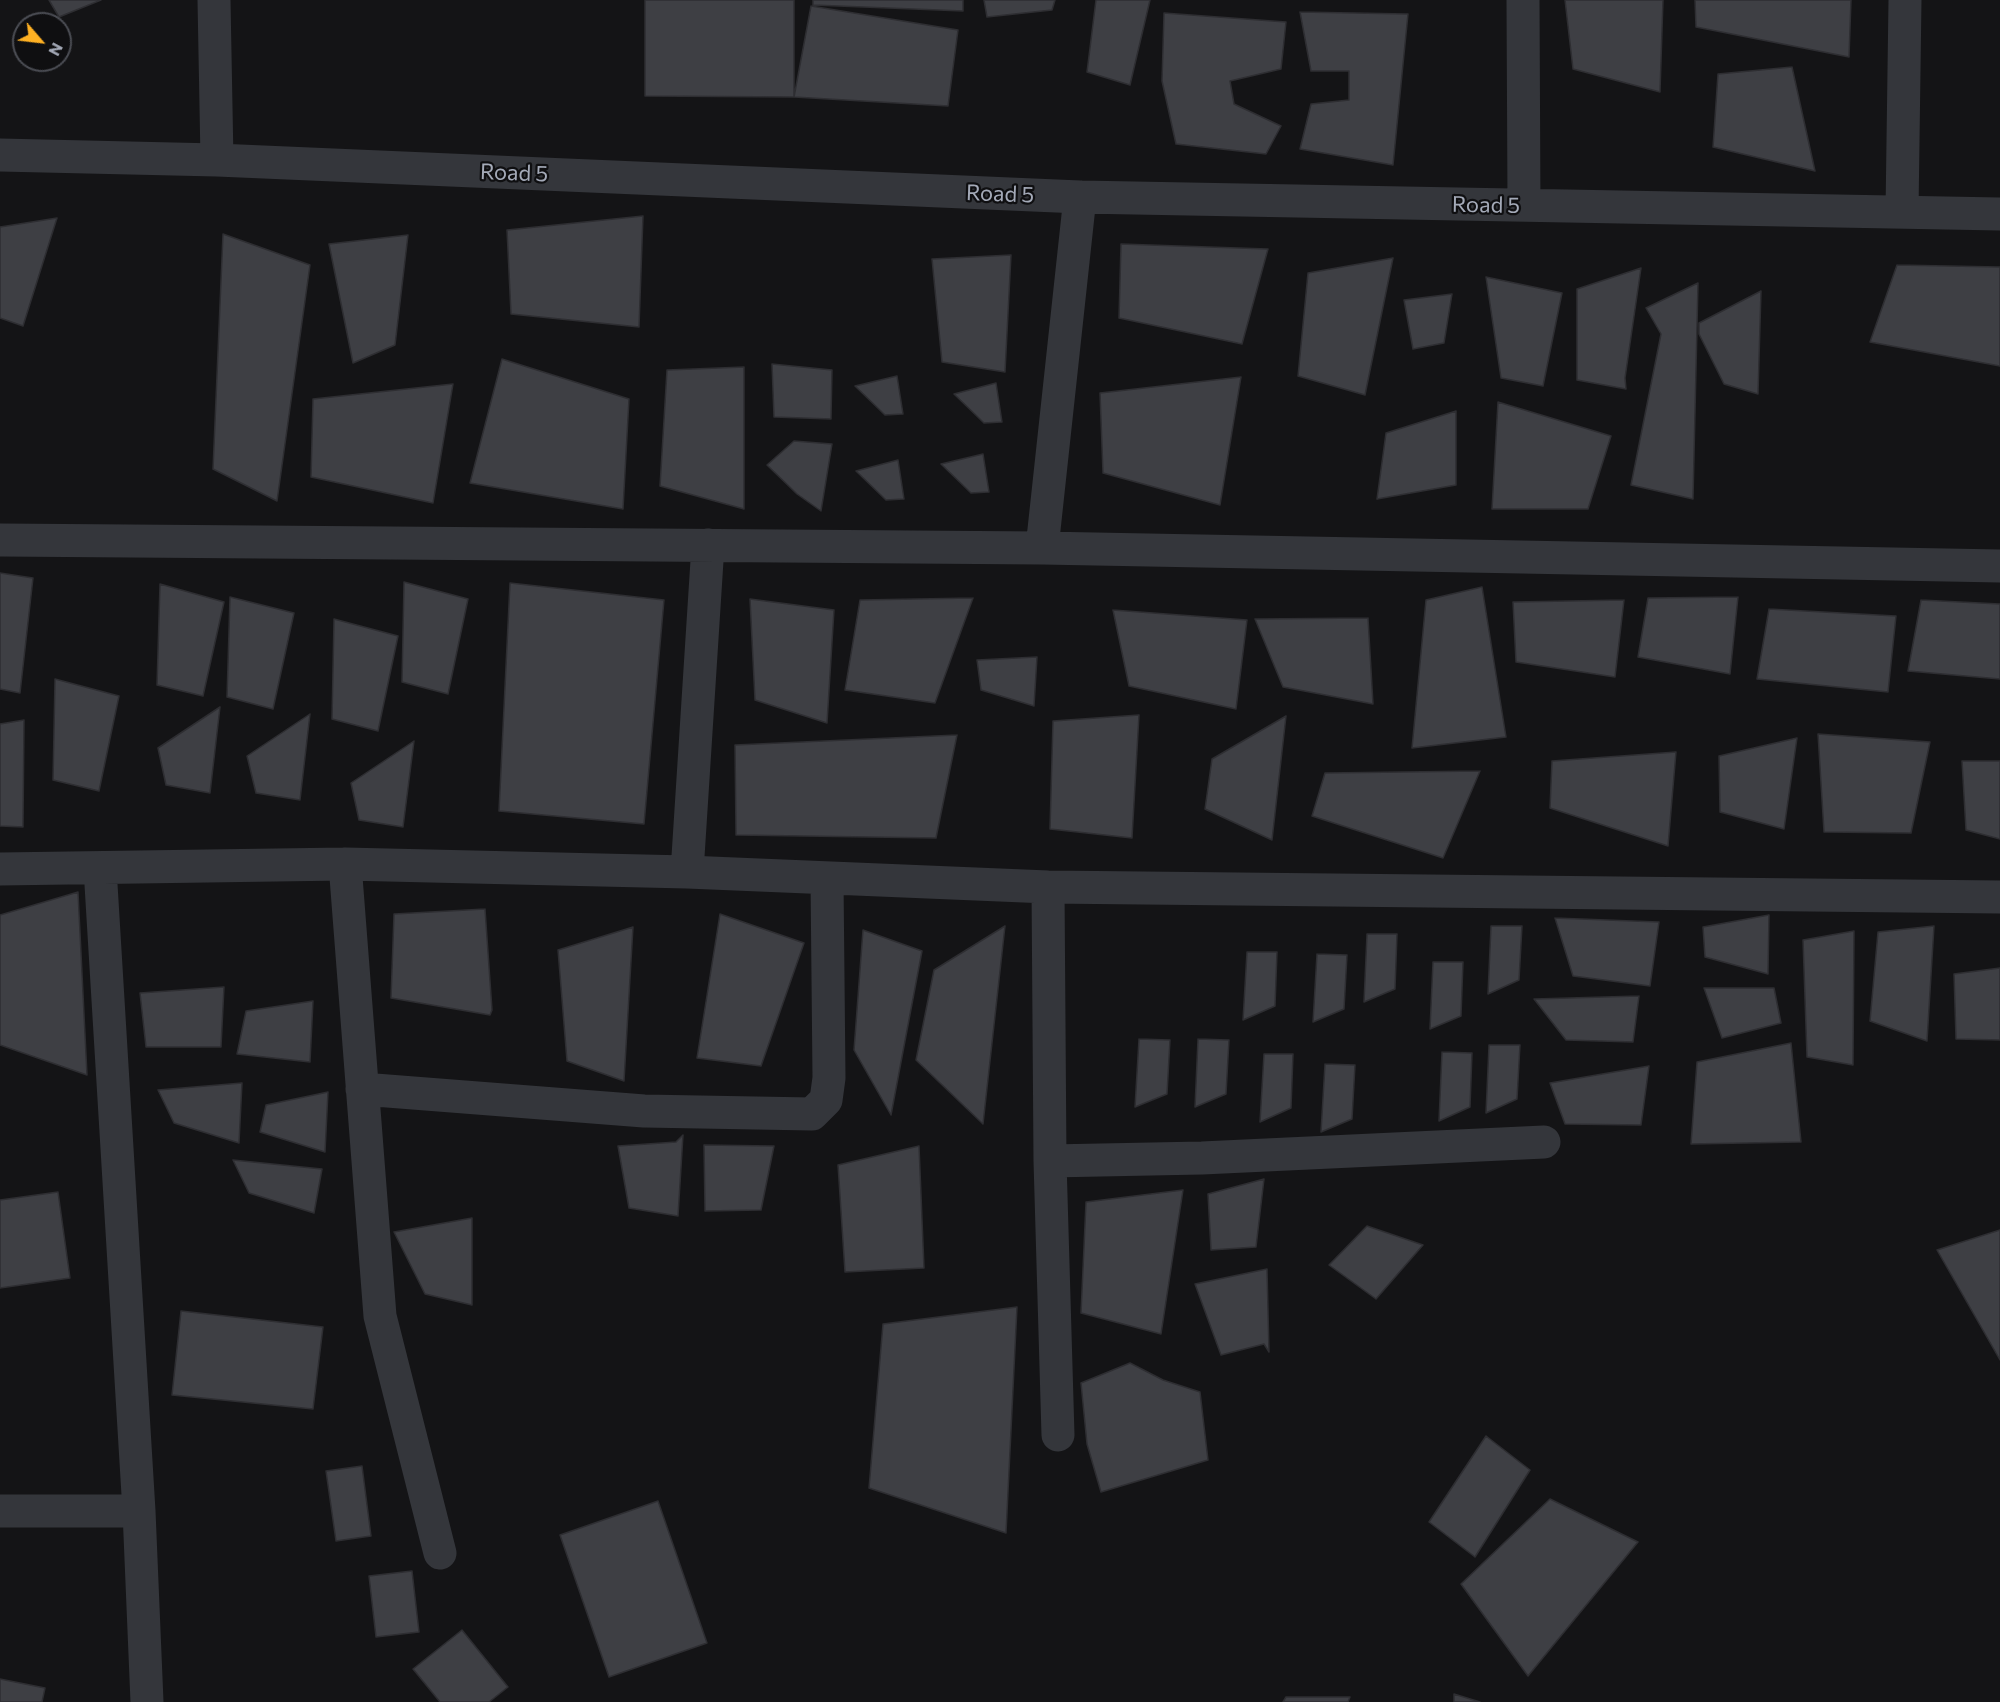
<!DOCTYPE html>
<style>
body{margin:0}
#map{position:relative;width:2000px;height:1702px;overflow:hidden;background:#141416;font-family:Commissioner,sans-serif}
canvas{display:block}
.north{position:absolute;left:12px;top:12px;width:60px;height:60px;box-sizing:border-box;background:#0f0f11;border:2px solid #4b4d54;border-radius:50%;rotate:118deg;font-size:16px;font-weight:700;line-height:24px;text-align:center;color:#a4aab8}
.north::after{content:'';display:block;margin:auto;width:21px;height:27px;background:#ffb123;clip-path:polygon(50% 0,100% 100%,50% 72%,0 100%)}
</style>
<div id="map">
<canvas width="2000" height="1702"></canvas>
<div class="north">N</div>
</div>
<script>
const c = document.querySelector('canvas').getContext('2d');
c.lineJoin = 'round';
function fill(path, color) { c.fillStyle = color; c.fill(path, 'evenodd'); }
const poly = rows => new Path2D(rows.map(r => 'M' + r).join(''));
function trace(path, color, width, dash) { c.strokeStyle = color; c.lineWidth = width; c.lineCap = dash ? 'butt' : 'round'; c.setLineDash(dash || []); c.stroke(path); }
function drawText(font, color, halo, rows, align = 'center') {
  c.font = font + ' Commissioner,sans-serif'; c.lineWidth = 4.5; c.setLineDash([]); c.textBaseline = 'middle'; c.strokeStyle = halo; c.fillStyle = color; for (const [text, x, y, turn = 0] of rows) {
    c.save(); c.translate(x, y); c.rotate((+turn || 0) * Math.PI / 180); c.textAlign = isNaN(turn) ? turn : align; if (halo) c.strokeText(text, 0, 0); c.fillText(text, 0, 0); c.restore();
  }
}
const building = poly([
 [49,0,101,0,59,17,49,0],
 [645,0,794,0,794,97,645,96,645,0],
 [813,0,963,0,963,11,813,5,813,0],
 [984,0,1055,0,1052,10,987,17,984,0],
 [1096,0,1150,0,1130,85,1087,72,1096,0],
 [1565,0,1663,0,1660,92,1573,69,1565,0],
 [1695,0,1851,0,1849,57,1696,27,1695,0],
 [811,6,958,30,948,106,794,97,811,6],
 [1300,12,1408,14,1393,165,1300,149,1311,104,1349,100,1349,71,1311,71,1300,12],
 [1164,13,1286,22,1281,69,1230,81,1234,104,1281,126,1266,154,1176,144,1162,81,1164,13],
 [1792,67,1815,171,1713,147,1718,74,1792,67],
 [643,216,639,327,511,314,507,230,643,216],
 [57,218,23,326,0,318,0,227,57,218],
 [223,234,310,265,277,501,213,469,223,234],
 [408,235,395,345,353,363,329,244,408,235],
 [1121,244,1268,249,1242,344,1119,318,1121,244],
 [1011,255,1005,372,942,362,932,259,1011,255],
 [1393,258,1365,395,1298,376,1308,273,1393,258],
 [1897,265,2000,267,2000,366,1870,342,1897,265],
 [1641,268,1625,378,1626,389,1577,380,1577,289,1641,268],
 [1486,277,1562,293,1543,386,1501,378,1486,277],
 [1698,283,1693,499,1631,485,1661,334,1646,308,1698,283],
 [1761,291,1758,394,1724,384,1699,334,1699,323,1761,291],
 [1452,294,1444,343,1413,349,1404,300,1452,294],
 [502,359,629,399,623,509,470,483,502,359],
 [772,364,832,370,831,419,774,417,772,364],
 [744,367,744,509,660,486,667,370,744,367],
 [897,376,903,414,885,415,855,386,897,376],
 [1241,377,1220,505,1103,473,1100,393,1241,377],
 [996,383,1002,422,984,423,954,394,996,383],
 [453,384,433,503,311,477,313,399,453,384],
 [1498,402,1611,436,1588,509,1492,509,1498,402],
 [1456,411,1456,485,1377,499,1386,433,1456,411],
 [794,441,832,444,821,511,797,494,767,465,794,441],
 [983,454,989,492,971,493,941,464,983,454],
 [898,460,904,499,886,500,856,471,898,460],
 [0,573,33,578,20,693,0,689,0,573],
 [404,582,468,599,448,694,402,682,404,582],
 [510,583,664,600,644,824,499,811,510,583],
 [160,584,224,602,203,696,157,685,160,584],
 [1482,587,1506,737,1412,748,1426,600,1482,587],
 [230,597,294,613,273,709,227,697,230,597],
 [1738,597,1730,674,1638,657,1648,598,1738,597],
 [973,598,935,703,845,690,860,600,973,598],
 [750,599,834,610,827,723,755,700,750,599],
 [1624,600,1615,677,1516,662,1513,602,1624,600],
 [1921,600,2000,604,2000,679,1908,671,1921,600],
 [1769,609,1896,616,1888,692,1757,679,1769,609],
 [1113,610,1247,620,1236,709,1129,686,1113,610],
 [1368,618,1373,704,1283,687,1255,619,1368,618],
 [334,619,398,636,378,731,332,719,334,619],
 [1037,657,1034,706,981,690,977,660,1037,657],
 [55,679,119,696,99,791,53,780,55,679],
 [220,707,210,793,166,785,158,748,220,707],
 [310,714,300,800,256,793,247,756,310,714],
 [1139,715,1132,838,1050,829,1053,721,1139,715],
 [1286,716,1272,840,1205,809,1212,759,1286,716],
 [24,720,23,827,0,826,0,724,24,720],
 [1818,734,1930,742,1911,833,1824,832,1818,734],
 [957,735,936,838,736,835,735,745,957,735],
 [1797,738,1784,829,1720,812,1719,756,1797,738],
 [414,741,403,827,359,820,351,783,414,741],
 [1676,752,1668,846,1550,808,1552,761,1676,752],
 [1962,761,2000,761,2000,839,1966,830,1962,761],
 [1480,771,1443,858,1312,816,1325,773,1480,771],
 [78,892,87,1075,0,1045,0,915,78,892],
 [485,909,492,1010,490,1015,391,998,394,914,485,909],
 [720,914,804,943,761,1066,697,1058,720,914],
 [1769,915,1768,974,1705,957,1703,927,1769,915],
 [1555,918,1659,922,1650,986,1573,976,1555,918],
 [1005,926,983,1124,916,1060,934,970,1005,926],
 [1491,926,1522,926,1519,980,1488,994,1491,926],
 [1934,926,1927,1041,1870,1021,1878,932,1934,926],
 [633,927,624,1081,567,1061,558,950,633,927],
 [863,930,922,951,891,1115,854,1050,863,930],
 [1854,931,1853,1065,1807,1057,1803,940,1854,931],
 [1367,934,1397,934,1395,989,1364,1002,1367,934],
 [1247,952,1277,952,1275,1006,1243,1020,1247,952],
 [1317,954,1347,955,1344,1009,1313,1022,1317,954],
 [1433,962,1463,962,1461,1016,1430,1029,1433,962],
 [2000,968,2000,1040,1956,1039,1954,974,2000,968],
 [224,987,221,1047,146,1047,140,993,224,987],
 [1704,988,1774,988,1781,1023,1722,1038,1704,988],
 [1639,996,1633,1042,1566,1040,1534,999,1639,996],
 [313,1001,310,1062,237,1054,246,1011,313,1001],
 [1139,1039,1170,1040,1167,1094,1135,1107,1139,1039],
 [1198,1039,1229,1040,1226,1094,1195,1107,1198,1039],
 [1791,1043,1801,1142,1691,1144,1697,1062,1791,1043],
 [1489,1045,1520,1045,1517,1099,1486,1113,1489,1045],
 [1442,1052,1472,1053,1470,1107,1439,1121,1442,1052],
 [1264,1054,1293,1054,1291,1108,1260,1122,1264,1054],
 [1325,1064,1355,1065,1352,1119,1321,1132,1325,1064],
 [1649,1066,1641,1125,1565,1124,1550,1083,1649,1066],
 [242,1083,239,1143,174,1123,158,1090,242,1083],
 [328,1092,325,1152,260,1132,266,1105,328,1092],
 [683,1135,678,1216,629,1208,618,1146,676,1142,683,1135],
 [704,1145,774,1146,761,1210,705,1211,704,1145],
 [919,1146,924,1268,845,1272,838,1165,919,1146],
 [233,1160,322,1169,314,1213,249,1193,233,1160],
 [1264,1179,1256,1247,1211,1250,1208,1194,1264,1179],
 [1183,1190,1161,1334,1081,1313,1086,1202,1183,1190],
 [58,1192,70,1278,0,1288,0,1200,58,1192],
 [472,1218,472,1305,425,1294,394,1232,472,1218],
 [1367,1226,1423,1245,1376,1299,1329,1265,1367,1226],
 [2000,1230,2000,1360,1937,1250,2000,1230],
 [1267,1269,1269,1352,1264,1344,1221,1355,1195,1284,1267,1269],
 [1017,1307,1006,1533,869,1488,883,1324,1017,1307],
 [181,1311,323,1327,313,1409,172,1395,181,1311],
 [1130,1363,1163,1380,1200,1392,1208,1460,1101,1492,1087,1444,1081,1383,1130,1363],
 [1486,1436,1530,1470,1475,1557,1429,1522,1486,1436],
 [362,1466,371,1536,336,1541,326,1471,362,1466],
 [1550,1499,1638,1542,1528,1676,1461,1584,1550,1499],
 [658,1501,707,1643,609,1677,560,1535,658,1501],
 [412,1571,419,1632,376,1637,369,1576,412,1571],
 [462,1630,508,1687,489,1702,440,1702,413,1669,462,1630],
 [0,1679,45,1688,42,1702,0,1702,0,1679],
 [1454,1694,1480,1702,1454,1702,1454,1694],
 [1286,1697,1350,1697,1348,1702,1283,1702,1286,1697]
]);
fill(building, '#3e3f44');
trace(building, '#2e2e32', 1.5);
trace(poly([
 [214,0,217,160],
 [1523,0,1524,205],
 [0,155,217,160,1080,197,2000,214],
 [1902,212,1905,0],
 [0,540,1042,548,2000,566],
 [1042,548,1080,197],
 [345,864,380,1316,440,1553],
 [100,868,139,1511,147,1702],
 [0,869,345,864,687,872,1048,887,2000,897],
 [687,872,708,545],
 [1048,887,1050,1161,1058,1435],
 [362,1089,644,1111,812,1114,826,1100,829,1078,827,879],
 [1050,1161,1202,1158,1544,1142],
 [0,1511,139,1511]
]), '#34363b', 33);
drawText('22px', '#a4aab8', '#0f0f11', [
 ["Road 5",514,173,2],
 ["Road 5",1000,194,2],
 ["Road 5",1486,205,1]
]);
</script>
